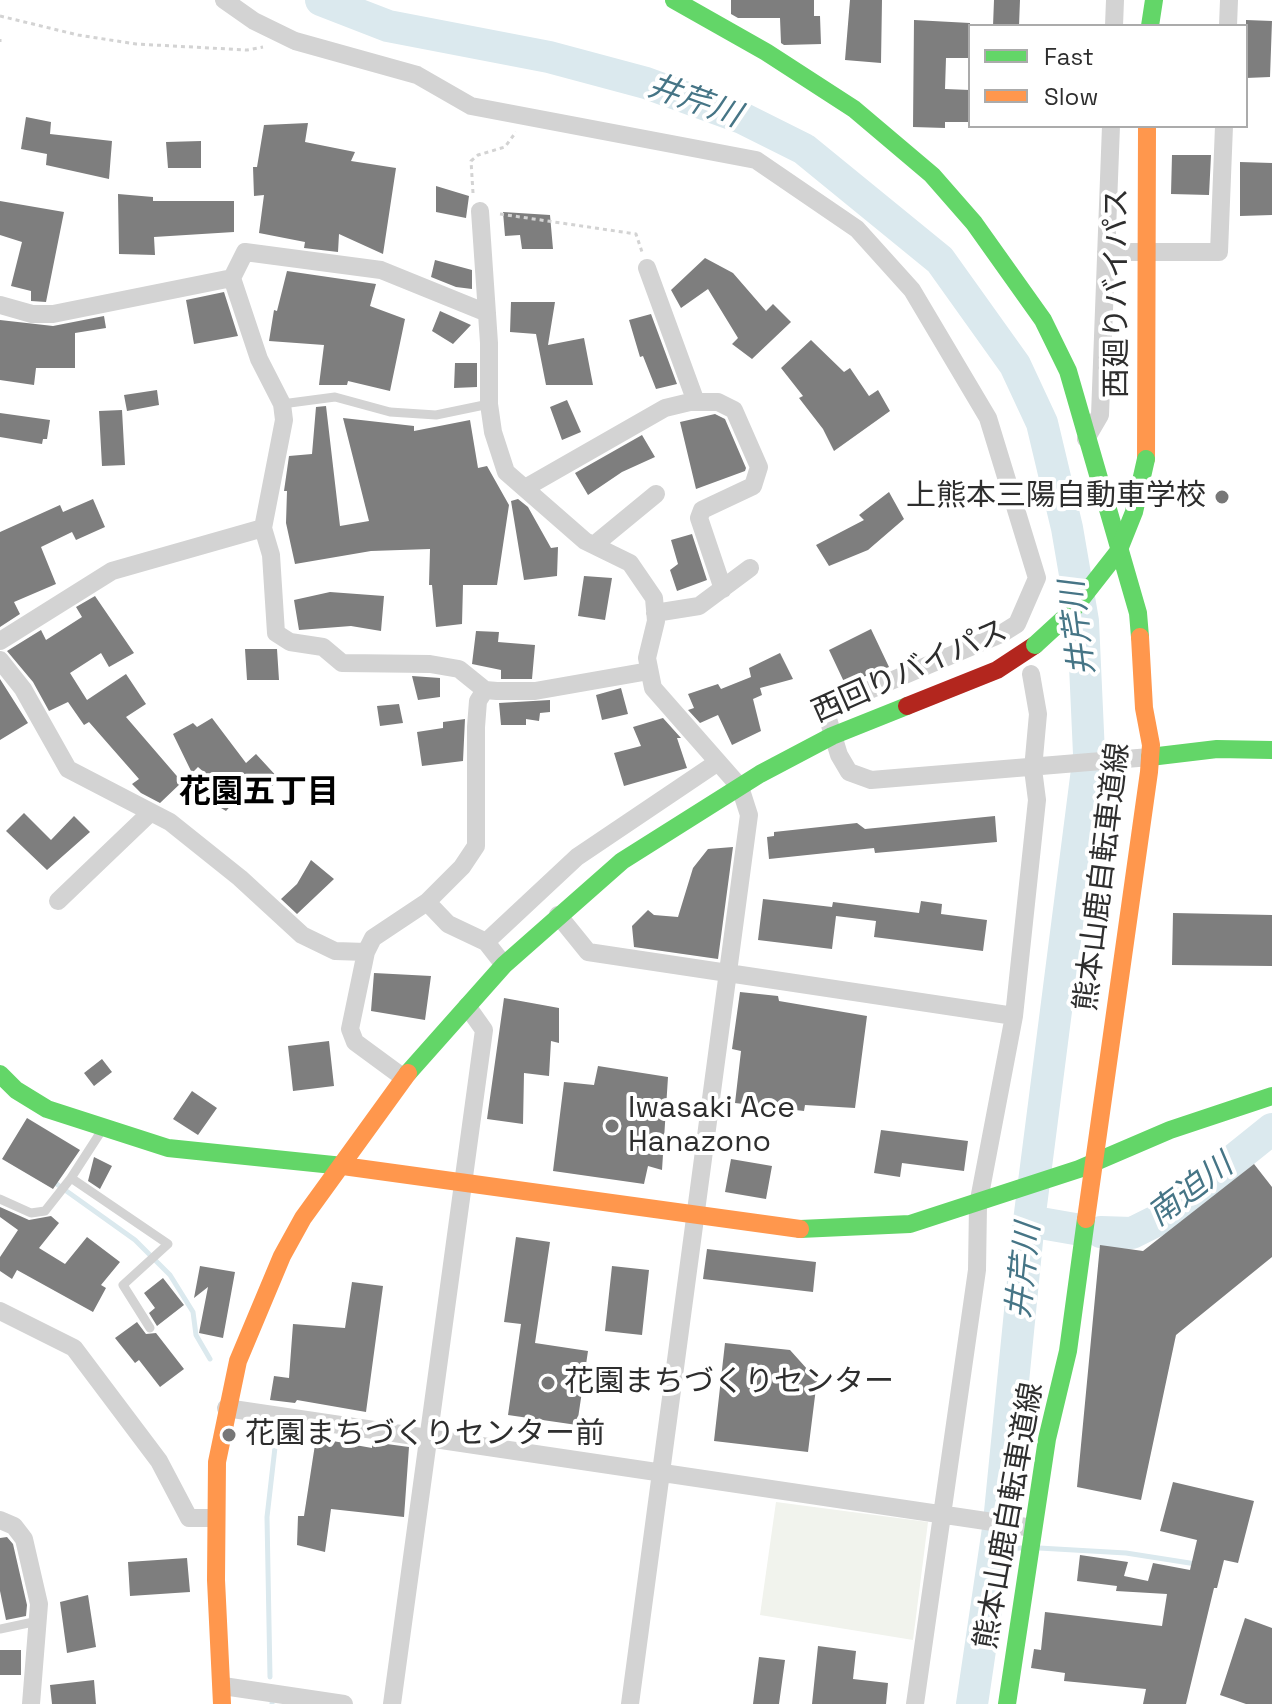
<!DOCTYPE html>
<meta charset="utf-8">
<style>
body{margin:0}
#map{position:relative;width:1272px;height:1704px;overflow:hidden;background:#fff;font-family:"Space Grotesk",sans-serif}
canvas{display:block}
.legend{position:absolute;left:968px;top:24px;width:280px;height:104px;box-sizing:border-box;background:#fff;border:2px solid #ababab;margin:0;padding:10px 14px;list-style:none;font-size:24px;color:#2e2e2e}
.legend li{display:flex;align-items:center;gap:16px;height:40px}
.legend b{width:40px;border:2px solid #ababab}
</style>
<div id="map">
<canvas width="1272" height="1704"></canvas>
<ul class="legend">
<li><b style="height:10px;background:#63d668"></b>Fast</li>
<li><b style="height:10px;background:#ff974d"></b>Slow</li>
</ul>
</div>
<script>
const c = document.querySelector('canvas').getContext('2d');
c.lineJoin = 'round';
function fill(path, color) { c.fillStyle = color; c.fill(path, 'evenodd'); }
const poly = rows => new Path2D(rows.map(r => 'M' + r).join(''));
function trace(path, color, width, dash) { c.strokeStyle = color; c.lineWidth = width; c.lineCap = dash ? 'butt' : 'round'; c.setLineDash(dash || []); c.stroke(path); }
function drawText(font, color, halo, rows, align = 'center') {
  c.font = font + ' "Space Grotesk","Noto Sans JP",sans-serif'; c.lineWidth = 8; c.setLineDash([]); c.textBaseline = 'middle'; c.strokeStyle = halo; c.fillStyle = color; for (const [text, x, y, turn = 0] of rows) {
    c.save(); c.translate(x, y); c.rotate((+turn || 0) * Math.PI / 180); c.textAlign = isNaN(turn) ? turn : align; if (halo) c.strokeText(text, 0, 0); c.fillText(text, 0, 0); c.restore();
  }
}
fill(poly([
 [776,1502,928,1522,913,1640,760,1615]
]), '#f1f3ed');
trace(poly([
 [51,1180,135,1240,170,1275,193,1312,196,1335,210,1359],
 [1039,1548,1126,1553,1196,1564],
 [995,1550,1021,1548],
 [270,1677,267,1517,277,1430],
 [272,1703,272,1704]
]), '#dbe9ee', 5);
trace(poly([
 [321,0,388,26,549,57,646,83,742,118,804,149,940,260,1015,365,1042,423,1067,528,1083,621,1089,754,1029,1221,999,1522,972,1704],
 [1029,1221,1075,1229],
 [1101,1232,1132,1233,1160,1219,1272,1129]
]), '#dbe9ee', 32);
fill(poly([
 [731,0,814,0,814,16,820,16,821,44,784,45,781,43,780,18,738,18,731,14],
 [850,0,882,0,881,63,845,60],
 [994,0,1020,0,1019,26,993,26],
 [914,20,970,23,970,58,946,58,945,89,970,90,970,122,945,122,945,128,913,127],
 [1246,20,1272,21,1270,77,1246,78],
 [26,117,51,122,50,134,112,141,109,179,46,165,47,154,21,149],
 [308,123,305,142,355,152,351,161,396,168,383,254,339,234,338,252,304,248,305,242,259,233,264,195,254,196,253,167,257,167,264,125],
 [201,141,201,168,168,168,166,142],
 [1172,155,1211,155,1209,195,1171,194],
 [1240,162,1272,163,1272,215,1240,216],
 [436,186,469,196,466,218,436,212],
 [118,194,153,197,153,201,234,201,234,232,154,237,155,255,119,254],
 [0,201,64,212,46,302,31,301,31,291,11,286,22,242,0,235],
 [503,212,550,215,553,249,522,249,520,235,505,236],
 [705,258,733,273,766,311,773,304,791,322,752,359,732,344,738,338,708,289,681,308,671,290],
 [435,260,472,270,472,289,456,287,431,277],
 [287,271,376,284,370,306,405,319,390,391,348,381,347,385,319,385,324,345,269,341,274,310,277,311],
 [224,292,238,336,194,344,186,300],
 [511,302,555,302,548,345,584,338,593,385,546,385,536,334,510,332],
 [440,311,471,325,453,344,432,331],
 [651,314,677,384,656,389,643,356,640,357,629,320],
 [104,316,106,328,75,333,75,368,36,368,34,385,0,380,0,320,53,326],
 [811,340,844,372,850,368,869,396,878,390,890,411,834,451,823,429,799,398,803,396,781,368],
 [455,363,477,363,477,387,454,388],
 [157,390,159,405,127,411,124,395],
 [567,400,581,432,562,440,550,407],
 [326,406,340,526,369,521,343,418,414,426,414,431,470,420,478,468,487,466,509,505,497,585,463,585,462,624,436,627,432,585,429,585,430,549,371,551,295,564,286,523,287,491,284,491,289,456,312,454,316,407],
 [122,410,125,465,102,466,99,411],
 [0,413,50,420,47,439,43,439,42,444,0,437],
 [715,414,725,419,746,468,745,471,696,489,680,422],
 [642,435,655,457,622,472,588,495,575,473],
 [889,492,904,519,868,550,829,566,816,545,864,520,859,515],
 [93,499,105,527,76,540,72,532,41,547,56,584,14,602,20,614,0,627,0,532,60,505,63,512],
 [518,499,528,507,551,548,558,547,557,576,524,580,511,501],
 [692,534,707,580,677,591,670,570,678,564,671,540],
 [584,576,612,578,605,620,578,616],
 [330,592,384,596,381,631,351,626,299,630,294,600],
 [95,596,134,653,109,667,101,653,70,673,87,700,126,674,146,704,126,717,182,782,160,803,141,793,132,784,139,779,89,722,84,725,68,702,49,711,33,682,7,651,41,630,46,640,82,617,76,607],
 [871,629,889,667,845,684,829,650],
 [476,631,499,632,498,642,535,645,532,679,501,679,501,670,472,664],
 [245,649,277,649,279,680,247,680],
 [780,653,793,679,760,688,762,695,753,699,761,731,732,745,718,715,700,723,688,710,694,708,688,694,718,684,721,689,751,677,749,668],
 [412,676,440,678,440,697,418,700],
 [0,679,28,723,0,740],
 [621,688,628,714,602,720,596,695],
 [550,700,550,712,540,713,539,721,526,719,526,725,501,725,499,703],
 [399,704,403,723,380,726,377,706],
 [212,718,246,763,256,754,280,780,256,798,246,789,226,811,211,802,222,788,198,767,192,773,173,734,193,723,197,727],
 [663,718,681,738,677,738,687,768,624,786,614,753,641,746,633,727],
 [465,719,463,761,422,766,417,732,443,728,443,722],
 [24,813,51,840,74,816,90,832,47,870,6,831],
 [995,816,997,842,875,853,874,848,769,859,767,837,774,836,774,832,857,823,865,829],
 [733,847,718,959,634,947,632,926,648,910,654,915,678,917,693,868,708,849],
 [311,860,334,879,297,914,281,899,297,884],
 [763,899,832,907,833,902,919,913,921,901,942,904,941,914,987,920,983,951,874,937,876,921,836,916,832,949,758,940],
 [1173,913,1272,915,1272,966,1172,965],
 [374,973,431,976,425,1020,371,1011],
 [740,992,778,996,779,1001,867,1016,855,1108,805,1105,804,1111,735,1103,741,1051,732,1049],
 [504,998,559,1008,559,1043,551,1041,549,1076,524,1073,523,1124,487,1119],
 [329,1041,334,1086,293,1091,288,1046],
 [102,1059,112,1072,94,1086,84,1073],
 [598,1066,668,1077,662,1170,648,1166,644,1184,553,1171,564,1082,594,1085],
 [192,1091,217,1108,198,1135,173,1119],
 [27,1118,80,1150,53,1189,2,1159],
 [881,1130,968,1141,964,1171,902,1163,900,1177,874,1173],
 [94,1157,112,1166,100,1189,88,1181],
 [731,1159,772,1166,766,1199,725,1192],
 [1254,1164,1272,1187,1272,1257,1176,1335,1141,1500,1077,1487,1100,1245,1143,1251],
 [0,1207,29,1220,51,1216,59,1223,39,1248,65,1264,87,1237,120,1262,101,1285,106,1288,93,1312,17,1270,12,1279,0,1271,0,1257,18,1230,0,1217],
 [516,1237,550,1242,535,1343,588,1351,577,1425,508,1415,521,1324,504,1322],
 [707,1249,816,1262,813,1292,703,1279],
 [200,1266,235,1272,223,1338,199,1333,208,1287,194,1298],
 [612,1266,649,1270,642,1335,605,1331],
 [163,1278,184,1305,157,1326,149,1313,155,1308,144,1293],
 [352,1282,383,1286,366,1412,297,1400,295,1403,270,1400,274,1376,289,1378,293,1324,345,1328],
 [137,1322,146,1334,156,1333,184,1369,160,1387,139,1360,135,1363,115,1338],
 [725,1343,790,1350,817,1380,808,1452,714,1441],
 [316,1438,372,1448,372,1442,409,1447,404,1517,331,1509,325,1552,297,1545,298,1516,304,1516],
 [1173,1482,1254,1501,1238,1563,1224,1560,1217,1588,1214,1588,1186,1704,1143,1704,1146,1689,1064,1681,1065,1673,1031,1668,1034,1649,1041,1650,1045,1612,1162,1626,1167,1594,1116,1591,1117,1586,1077,1581,1080,1555,1128,1562,1124,1576,1148,1581,1153,1563,1190,1570,1197,1540,1160,1531],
 [7,1537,13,1544,27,1605,26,1616,6,1620,0,1591,0,1538],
 [187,1558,190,1592,130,1596,128,1562],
 [88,1595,96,1647,67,1653,60,1602],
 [1245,1618,1272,1628,1272,1704,1246,1704,1220,1695],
 [818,1646,856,1651,853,1679,888,1683,886,1704,812,1704],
 [0,1650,21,1650,21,1675,0,1675],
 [759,1657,785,1660,779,1704,753,1704],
 [94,1680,96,1704,52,1704,50,1685]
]), '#7e7e7e');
trace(poly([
 [0,16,78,35,136,44,247,50,263,47],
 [0,39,0,42],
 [473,193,471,161,478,155,505,147,516,132],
 [500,214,636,234,642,252]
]), '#d3d3d3', 3, [4, 4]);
trace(poly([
 [282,404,335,397,390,412,436,415,489,404],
 [102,1130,71,1178,168,1244,123,1285,150,1328],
 [0,1199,31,1213,45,1211,71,1178],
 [0,1629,38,1621]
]), '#d3d3d3', 9);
trace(poly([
 [224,0,254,21,295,41,417,75,471,106,756,160,857,229,912,290,988,418,1037,578,1017,624,1001,634,825,709,839,755,849,772,871,780,1150,757],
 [1114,26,1115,0],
 [1228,26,1229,0],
 [480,211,489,343,489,404,493,432,506,472,585,541,630,563,654,598,656,621,647,658,653,688,740,787,749,815,630,1704],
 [1106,252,1219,252,1224,126],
 [647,268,696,402],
 [232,278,245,252,381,270,487,313],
 [0,305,32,314,53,314,232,278,259,359,282,404,284,420,263,528,112,571,0,641],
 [1086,439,1100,415,1111,126],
 [525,488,665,408,690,402,718,402,734,410,759,467,753,486,702,510,699,518,723,589],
 [263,528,271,555,276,633,290,642,323,647,342,663,430,664,459,669,485,690,497,691,535,691,649,671],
 [594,545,656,494],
 [655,613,699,606,750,568],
 [0,660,23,689,68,769,170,822,240,878,302,935,335,951,366,952],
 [58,901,151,812],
 [427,902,448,924,486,942,504,965],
 [558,915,588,952,1014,1016],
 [486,942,577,857,718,762],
 [404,1078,355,1042,350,1029,366,952,373,938,427,902,462,867,476,846,476,727,478,701,485,690],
 [0,1311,74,1348,159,1461,189,1518,215,1518],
 [226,1408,1033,1528],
 [0,1520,14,1526,24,1539,39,1604,31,1704],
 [223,1686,344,1704],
 [392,1704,484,1030,467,1006],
 [915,1704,977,1270,978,1205,1014,1016,1037,800,1033,769,1038,714,1031,674]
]), '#d3d3d3', 18);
trace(poly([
 [674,0,766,52,854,109,932,175,974,223,1043,320,1068,371,1138,613,1140,637],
 [1150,26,1154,0],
 [1150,757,1217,749,1272,750],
 [408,1073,504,965,622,861,760,774,832,736,907,706],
 [0,1074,16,1090,47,1109,168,1148,343,1166],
 [800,1229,910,1224,1079,1169,1170,1130,1272,1096],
 [1007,1704,1047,1439,1068,1351,1086,1219]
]), '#63d668', 18);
trace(poly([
 [1146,459,1147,126],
 [343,1166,800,1229],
 [1086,1219,1149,772,1151,745,1144,708,1140,637],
 [222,1704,216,1580,217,1462,238,1361,282,1256,303,1218,408,1073]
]), '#ff974d', 18);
trace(poly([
 [907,706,997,670,1035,645]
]), '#b3261e', 18);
trace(poly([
 [1035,645,1071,612,1118,552,1134,512,1146,459]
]), '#63d668', 18);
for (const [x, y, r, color] of [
 [1222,497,8,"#777"],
 [612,1126,8,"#777"],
 [548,1383,8,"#777"],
 [229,1435,8,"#777"]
]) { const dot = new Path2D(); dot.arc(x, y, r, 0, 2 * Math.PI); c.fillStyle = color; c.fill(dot); trace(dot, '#fff', 3); }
drawText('30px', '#2e2e2e', '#fff', [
 ["西廻りバイパス",1118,293,-90],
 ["西回りバイパス",910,672,-24],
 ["熊本山鹿自転車道線",1103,877,-83],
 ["熊本山鹿自転車道線",1010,1516,-80]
]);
drawText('30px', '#2e2e2e', '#fff', [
 ["上熊本三陽自動車学校",1206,497,"right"],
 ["Iwasaki Ace",628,1109],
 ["Hanazono",628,1143],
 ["花園まちづくりセンター",564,1383],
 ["花園まちづくりセンター前",245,1435]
], 'left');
drawText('italic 32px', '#467586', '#fff', [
 ["井芹川",694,102,20],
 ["井芹川",1079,628,-97],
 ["南迫川",1191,1191,-37],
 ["井芹川",1025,1271,-84]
]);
drawText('bold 32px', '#000', '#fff', [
 ["花園五丁目",259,793]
]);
</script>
